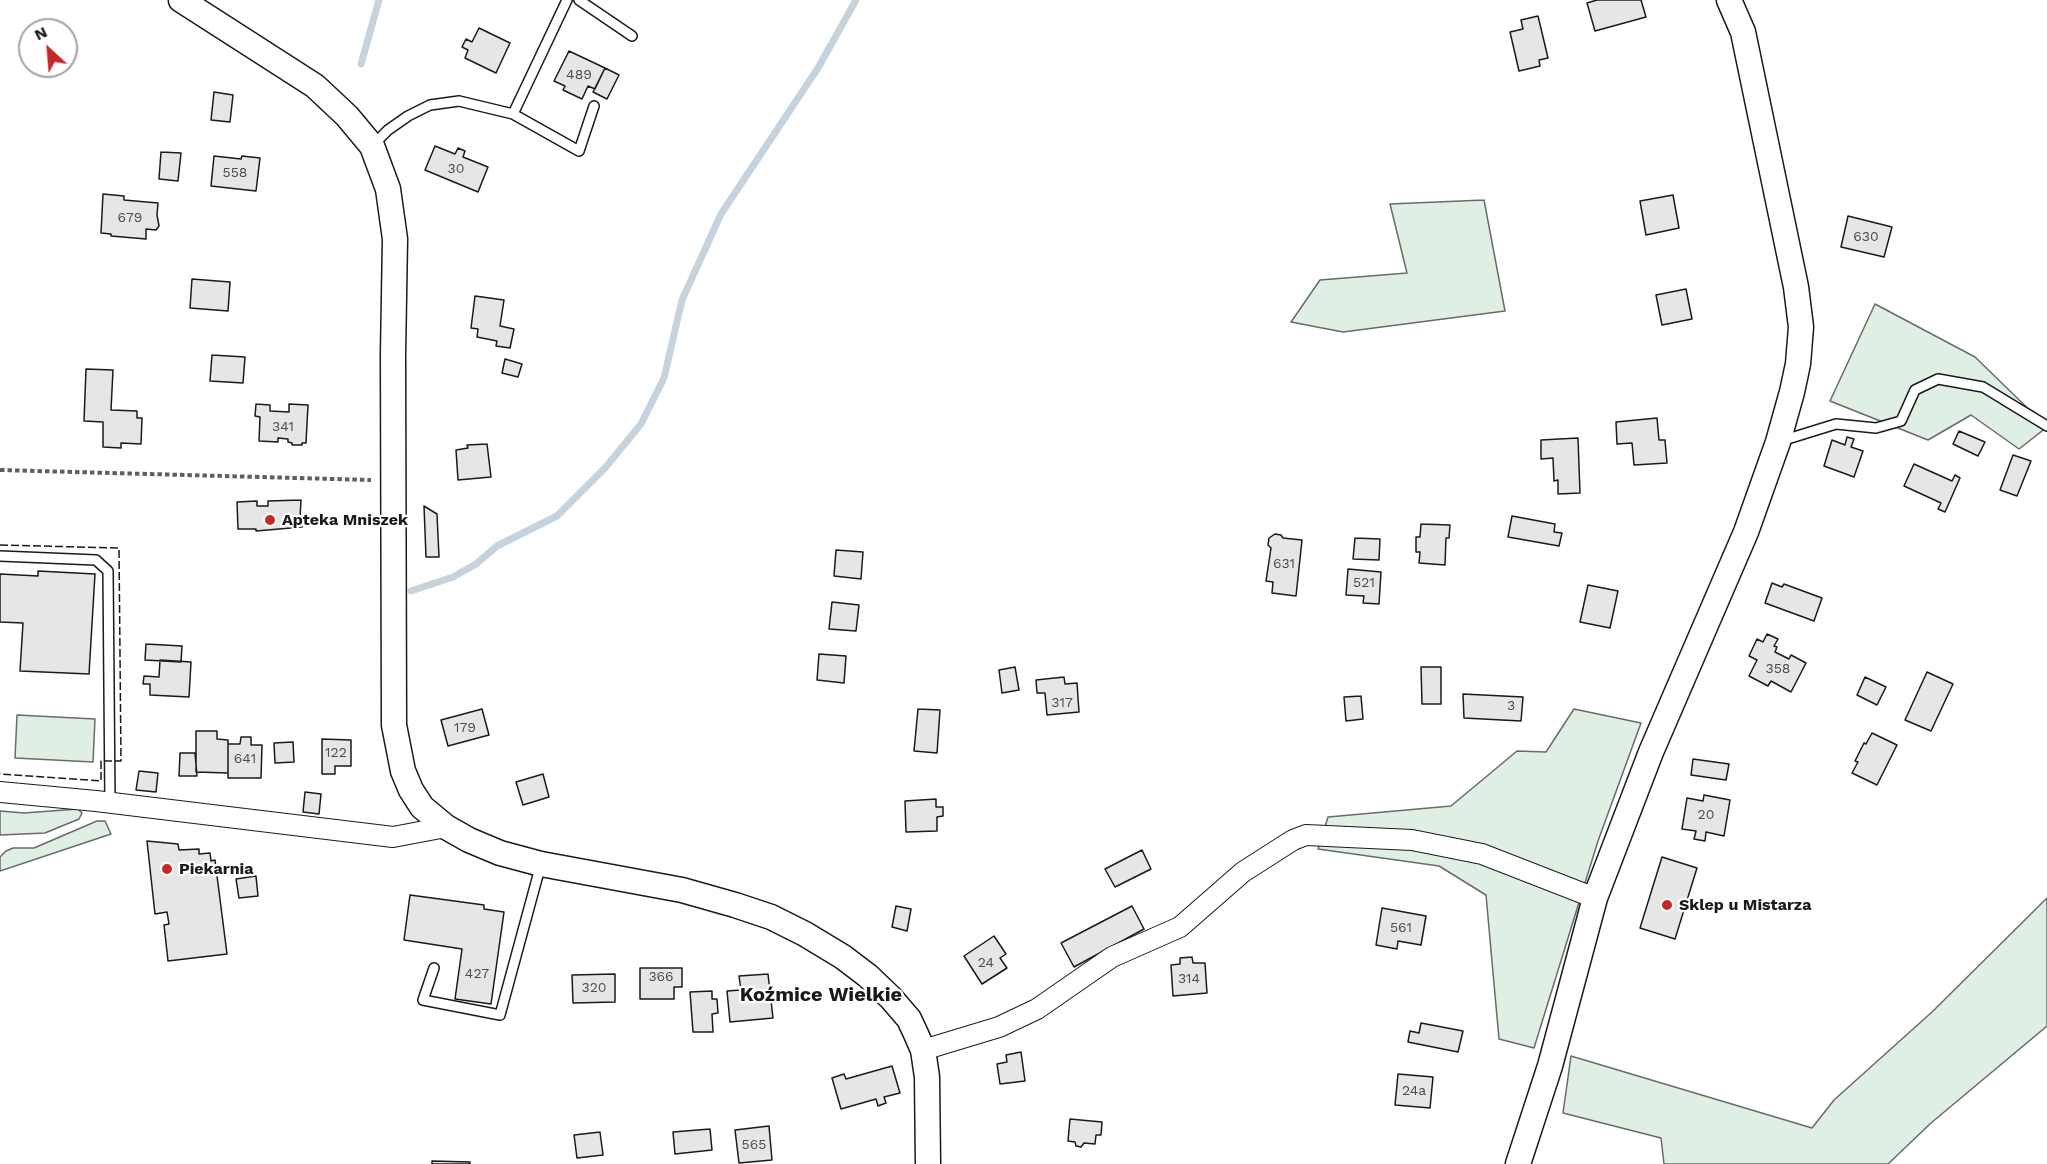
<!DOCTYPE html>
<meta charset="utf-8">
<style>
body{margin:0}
#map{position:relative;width:2047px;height:1164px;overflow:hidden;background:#fff;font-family:"Work Sans",sans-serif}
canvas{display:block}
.north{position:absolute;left:18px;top:18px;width:60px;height:60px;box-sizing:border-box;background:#fff;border:2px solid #a3a3a3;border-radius:50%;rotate:334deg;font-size:16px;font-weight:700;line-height:24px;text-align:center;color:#1a1a1a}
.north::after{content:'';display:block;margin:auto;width:21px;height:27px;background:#c62828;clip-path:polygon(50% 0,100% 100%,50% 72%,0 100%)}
</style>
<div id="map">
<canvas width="2047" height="1164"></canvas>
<div class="north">N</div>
</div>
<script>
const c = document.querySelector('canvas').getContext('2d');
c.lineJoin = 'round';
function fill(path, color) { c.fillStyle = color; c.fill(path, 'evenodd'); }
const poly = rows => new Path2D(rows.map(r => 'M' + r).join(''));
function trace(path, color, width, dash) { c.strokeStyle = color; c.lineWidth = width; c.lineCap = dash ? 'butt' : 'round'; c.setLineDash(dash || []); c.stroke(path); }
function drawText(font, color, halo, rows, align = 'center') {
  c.font = font + ' "Work Sans",sans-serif'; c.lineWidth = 4.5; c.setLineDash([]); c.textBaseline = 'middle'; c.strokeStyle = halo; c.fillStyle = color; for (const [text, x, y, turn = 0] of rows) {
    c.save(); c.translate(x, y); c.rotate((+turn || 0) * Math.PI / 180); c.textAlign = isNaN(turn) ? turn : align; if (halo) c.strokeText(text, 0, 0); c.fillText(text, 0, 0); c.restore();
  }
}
const green = poly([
 [1484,200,1505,311,1343,332,1291,322,1320,280,1407,273,1390,204,1484,200],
 [1875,304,1975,357,2047,427,2019,449,1971,415,1928,440,1830,401,1875,304],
 [1574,709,1641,723,1598,841,1534,1048,1499,1039,1486,895,1439,866,1318,849,1328,817,1451,806,1517,751,1546,752,1574,709],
 [17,715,95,719,93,762,15,758,17,715],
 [78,809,82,813,79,819,45,833,0,835,0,811,24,813,78,809],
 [97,821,105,821,111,834,0,871,0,857,6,851,13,848,34,848,97,821],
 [2047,898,2047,1026,1931,1123,1888,1164,1664,1164,1661,1138,1563,1113,1571,1056,1812,1128,1834,1100,1932,1012,2047,898]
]);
fill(green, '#e0efe3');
trace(green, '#6a6a6a', 1.5);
trace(poly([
 [361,64,379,0],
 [411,591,453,577,476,564,497,546,557,516,605,468,641,424,664,378,682,300,721,214,818,68,856,0]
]), '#c6d2dc', 7);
const building = poly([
 [1597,0,1641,0,1646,17,1595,31,1587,3,1597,0],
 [1538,16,1548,58,1539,60,1540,66,1519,71,1510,32,1523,29,1521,20,1538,16],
 [479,28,510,43,496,73,465,58,468,50,462,47,466,39,472,42,479,28],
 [569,51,605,68,595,89,588,86,582,99,563,90,565,86,554,81,569,51],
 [605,68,619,75,607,99,593,92,605,68],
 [214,92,233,95,230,122,211,120,214,92],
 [435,146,455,154,458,148,465,151,463,157,488,167,478,192,425,170,435,146],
 [161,152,181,153,178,181,159,179,161,152],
 [214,156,241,159,242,156,260,158,256,191,211,186,214,156],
 [103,194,124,196,124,200,158,203,157,215,159,226,156,230,146,229,146,239,111,236,111,234,101,233,103,194],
 [1673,195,1679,228,1646,235,1640,201,1673,195],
 [1848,216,1892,227,1884,257,1841,247,1848,216],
 [192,279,230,282,228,311,190,308,192,279],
 [1686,289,1692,319,1662,325,1656,295,1686,289],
 [475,296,504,300,500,326,514,329,510,348,496,346,497,341,477,337,478,329,471,328,475,296],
 [212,355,245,357,243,383,210,381,212,355],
 [505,359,522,364,518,377,502,373,505,359],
 [86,369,113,370,111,410,137,411,137,418,142,418,141,444,121,443,121,448,103,447,103,422,84,421,86,369],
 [256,404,270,405,270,411,289,412,289,404,308,405,306,443,302,443,302,445,292,445,292,443,288,442,288,439,278,438,278,442,259,441,260,417,255,416,256,404],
 [1657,418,1659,440,1665,440,1667,463,1634,465,1632,443,1617,444,1616,422,1657,418],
 [1959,431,1985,442,1978,456,1953,444,1959,431],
 [1847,437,1854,439,1851,447,1863,451,1854,477,1824,466,1832,440,1845,445,1847,437],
 [1578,438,1580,493,1558,494,1558,480,1554,481,1553,458,1541,459,1541,440,1578,438],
 [487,444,491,477,458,480,456,450,468,448,467,445,487,444],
 [2013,455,2031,461,2017,496,2000,490,2013,455],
 [1914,464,1952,481,1955,475,1960,478,1945,512,1938,509,1941,503,1904,486,1914,464],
 [301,500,300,518,302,518,302,527,256,531,256,529,238,529,237,502,257,501,257,506,268,506,268,501,301,500],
 [424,506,437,514,439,557,426,557,424,506],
 [1512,516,1555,524,1554,532,1562,533,1559,546,1508,537,1512,516],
 [1421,524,1450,525,1449,538,1446,538,1445,565,1419,563,1420,552,1416,552,1416,537,1420,537,1421,524],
 [1275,534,1281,535,1283,538,1302,540,1296,596,1272,593,1273,582,1266,581,1271,548,1268,545,1269,538,1275,534],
 [1355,538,1380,539,1379,560,1353,559,1355,538],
 [836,550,863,552,861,579,834,576,836,550],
 [1348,569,1381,572,1379,604,1363,603,1364,596,1346,595,1348,569],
 [38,571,95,574,89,674,20,671,23,623,0,622,0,574,38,576,38,571],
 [1772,583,1782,587,1784,584,1822,598,1814,621,1765,603,1772,583],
 [1588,585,1618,591,1610,628,1580,622,1588,585],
 [832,602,859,605,856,631,829,629,832,602],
 [1767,634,1778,639,1774,646,1777,647,1775,652,1789,659,1791,655,1806,663,1791,692,1771,681,1768,686,1749,676,1757,660,1749,656,1757,639,1763,642,1767,634],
 [146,644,182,646,181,662,145,660,146,644],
 [819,654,846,656,844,683,817,680,819,654],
 [160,660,191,662,189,697,150,695,150,684,143,684,144,676,159,677,160,660],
 [1015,667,1019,690,1002,693,999,670,1015,667],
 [1421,667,1441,667,1441,704,1422,704,1421,667],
 [1927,672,1953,684,1931,731,1905,720,1927,672],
 [1064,677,1065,684,1077,683,1079,712,1047,715,1045,693,1037,693,1036,680,1064,677],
 [1865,677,1886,687,1877,705,1857,695,1865,677],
 [1463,694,1523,697,1521,721,1464,718,1463,694],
 [1361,696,1363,719,1346,721,1344,697,1361,696],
 [482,709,489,735,448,746,441,720,482,709],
 [918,709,940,710,937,753,914,751,918,709],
 [196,731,217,731,217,739,228,740,228,773,196,772,196,731],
 [1872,733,1897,745,1877,785,1852,773,1858,762,1855,761,1864,743,1866,744,1872,733],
 [241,737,251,737,251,745,262,745,261,778,228,778,228,744,240,744,241,737],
 [322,739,351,740,351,766,335,766,335,774,322,774,322,739],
 [293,742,294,762,275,763,274,743,293,742],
 [180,753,195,753,197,776,179,776,180,753],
 [1693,759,1729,764,1726,780,1691,775,1693,759],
 [139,771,158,773,156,792,136,790,139,771],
 [543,774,549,797,523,805,516,782,543,774],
 [305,792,321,794,319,814,303,812,305,792],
 [1704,795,1730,800,1724,836,1706,832,1705,841,1694,839,1696,831,1682,829,1687,798,1703,801,1704,795],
 [936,799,936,807,943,807,943,816,937,817,937,831,906,832,905,801,936,799],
 [147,841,178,844,179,850,199,849,199,854,210,853,211,861,215,860,227,954,168,961,164,925,169,924,167,912,155,914,147,841],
 [1142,850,1151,869,1115,887,1105,869,1142,850],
 [1662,857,1697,868,1675,939,1640,928,1662,857],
 [256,876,258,896,239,898,236,879,256,876],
 [410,895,484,905,484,909,504,912,491,1004,455,999,462,949,404,940,410,895],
 [896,906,911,909,907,931,892,927,896,906],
 [1132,906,1144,929,1074,967,1061,943,1132,906],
 [1382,908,1426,916,1421,945,1398,941,1397,949,1376,945,1382,908],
 [994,936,1006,954,1000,958,1007,968,982,984,964,956,994,936],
 [1192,957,1193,963,1205,963,1207,993,1173,996,1171,965,1180,964,1180,958,1192,957],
 [640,968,682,968,682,987,674,987,674,999,640,999,640,968],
 [615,974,615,1002,573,1003,572,975,615,974],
 [768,974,773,1018,730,1022,727,991,741,990,739,976,768,974],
 [712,991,712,999,717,999,718,1013,712,1014,713,1032,693,1032,690,992,712,991],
 [1421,1023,1463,1031,1458,1052,1408,1042,1410,1031,1419,1033,1421,1023],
 [1021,1052,1025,1081,1000,1084,997,1064,1007,1062,1006,1055,1021,1052],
 [892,1066,900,1093,884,1097,886,1103,878,1106,876,1099,841,1109,832,1078,844,1074,846,1079,892,1066],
 [1398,1074,1433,1077,1430,1108,1395,1105,1398,1074],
 [1070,1119,1102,1122,1101,1135,1096,1135,1095,1144,1084,1143,1081,1147,1076,1146,1075,1142,1068,1141,1070,1119],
 [769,1126,772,1160,739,1163,735,1130,769,1126],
 [710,1129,712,1150,675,1154,673,1132,710,1129],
 [600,1132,603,1155,577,1158,574,1135,600,1132],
 [432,1161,470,1162,470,1164,432,1164,432,1161]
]);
fill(building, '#e6e6e6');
trace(building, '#1a1a1a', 1.5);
const service = poly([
 [579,0,632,36],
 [513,114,579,151,594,106],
 [372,146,388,130,408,116,430,105,459,101,513,114,567,0],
 [1781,441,1836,424,1876,428,1901,421,1915,390,1938,379,1983,387,2047,426],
 [0,556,96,560,108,571,110,803],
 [434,968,423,1000,500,1015,541,864]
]);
const minor = poly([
 [0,792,96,801,393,837,446,827],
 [923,1050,999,1027,1037,1009,1112,957,1180,927,1243,872,1293,840,1306,835,1412,840,1482,854,1595,898]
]);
const tertiary = poly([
 [181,0,315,86,347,116,372,146,388,189,395,239,393,354,394,725,403,771,411,790,422,807,446,827,469,840,500,853,541,864,682,890,735,905,771,917,805,934,843,957,868,976,891,998,909,1019,916,1034,923,1050,927,1077,928,1164],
 [1518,1164,1550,1066,1595,898,1651,752,1746,532,1778,442,1792,392,1798,364,1801,327,1796,287,1743,32,1729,0]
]);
trace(service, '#1a1a1a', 12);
trace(minor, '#1a1a1a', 22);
trace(tertiary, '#1a1a1a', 27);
trace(poly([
 [0,470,371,480]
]), '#5f5f5f', 4, [4.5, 3]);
trace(service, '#fff', 9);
trace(minor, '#fff', 20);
trace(tertiary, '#fff', 24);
trace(poly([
 [0,545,119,548,121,761,101,761,101,781,0,774]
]), '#1a1a1a', 1.5, [8, 3]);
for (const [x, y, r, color] of [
 [270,520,6,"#c62828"],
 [167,869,6,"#c62828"],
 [1667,905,6,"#c62828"]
]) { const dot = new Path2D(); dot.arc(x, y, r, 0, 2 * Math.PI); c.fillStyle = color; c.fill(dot); trace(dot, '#fff', 2); }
drawText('14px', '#4d4d4d', null, [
 ["489",579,75],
 ["30",456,169],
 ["558",235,173],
 ["679",130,218],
 ["630",1866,237],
 ["341",283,427],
 ["631",1284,564],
 ["521",1364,583],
 ["358",1778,669],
 ["317",1062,703],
 ["3",1511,706],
 ["179",465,728],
 ["122",336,753],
 ["641",245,759],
 ["20",1706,815],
 ["561",1401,928],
 ["24",986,963],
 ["427",477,974],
 ["366",661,977],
 ["314",1189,979],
 ["320",594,988],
 ["24a",1414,1091],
 ["565",754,1145]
]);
drawText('bold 16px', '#1a1a1a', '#fff', [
 ["Apteka Mniszek",282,520],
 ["Piekarnia",179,869],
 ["Sklep u Mistarza",1679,905]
], 'left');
drawText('bold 20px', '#1a1a1a', '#fff', [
 ["Koźmice Wielkie",821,995]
]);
</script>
